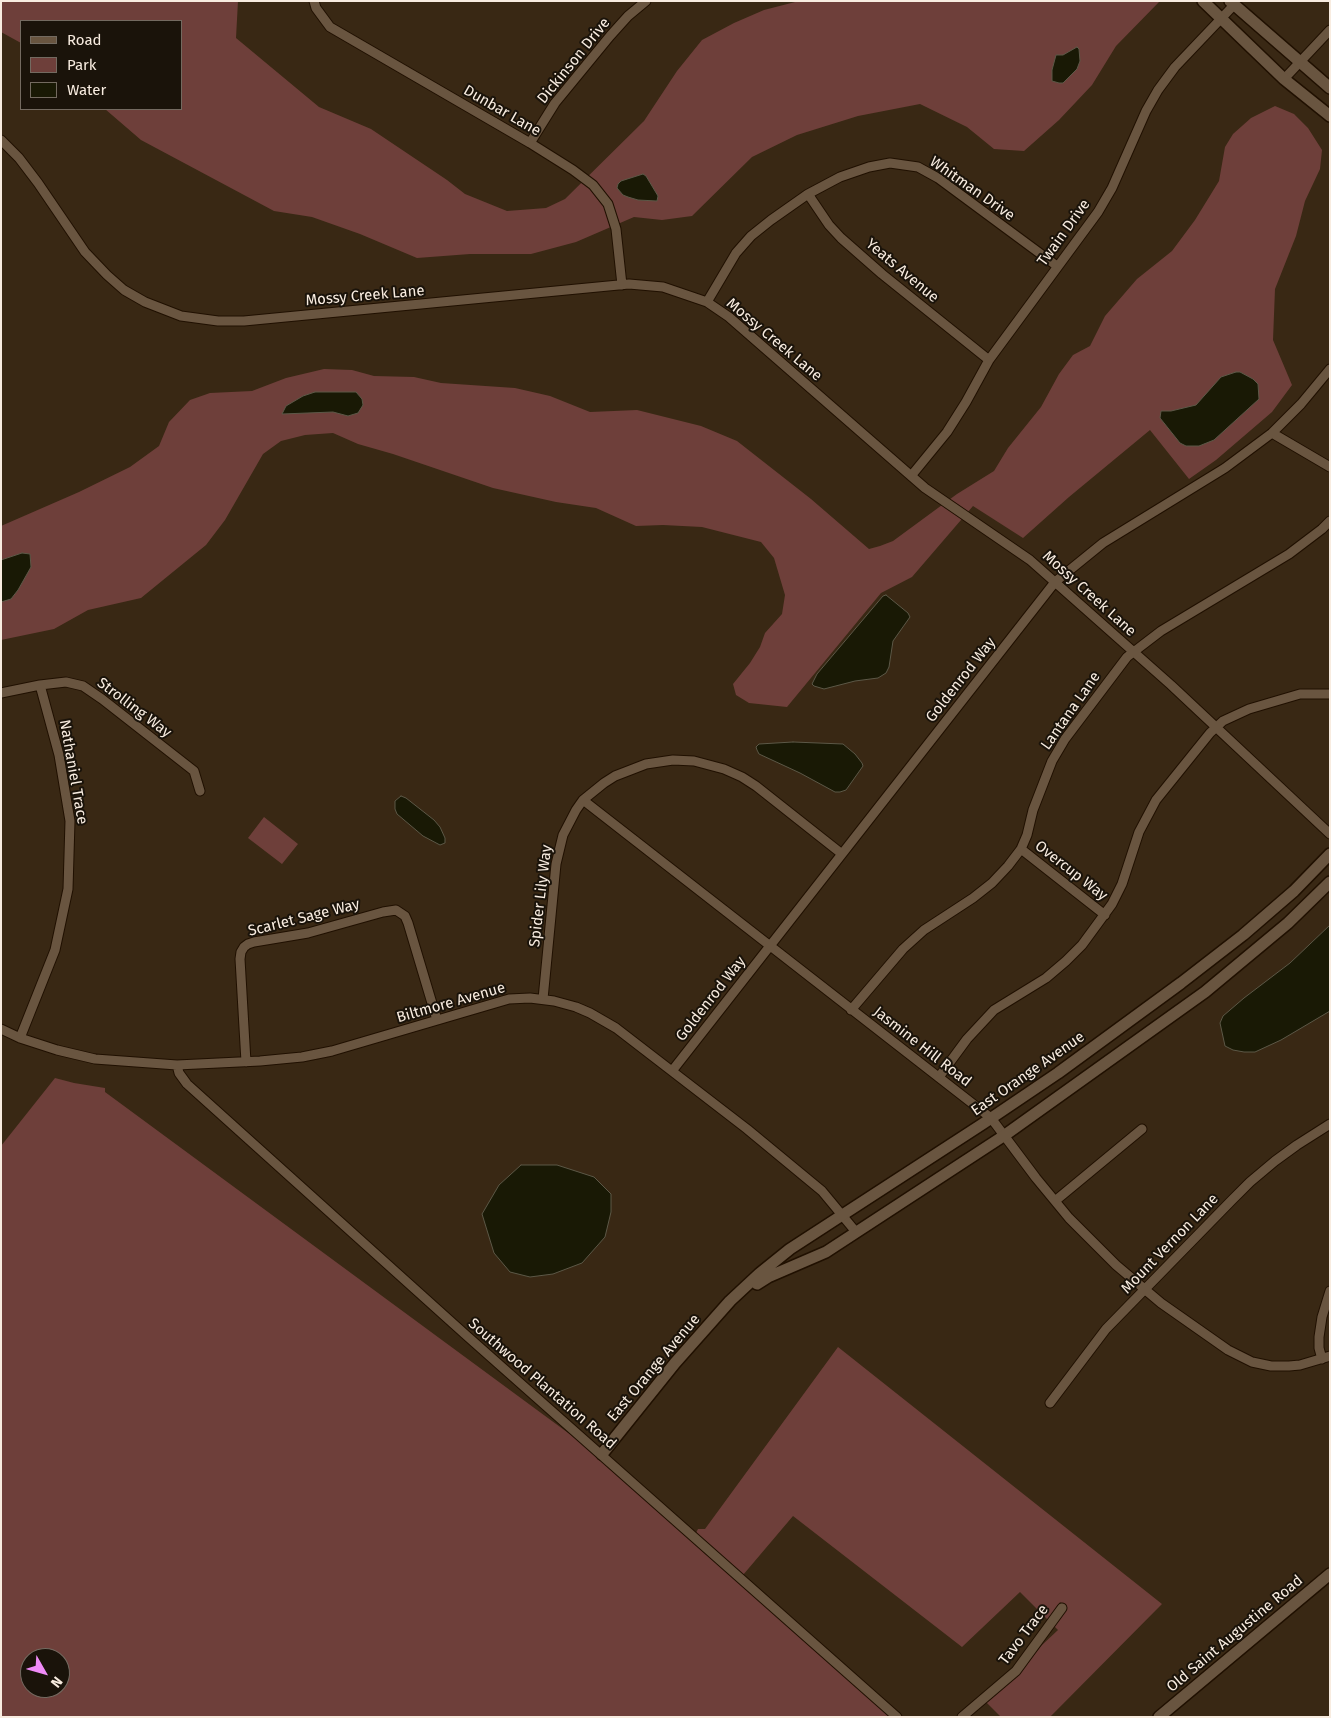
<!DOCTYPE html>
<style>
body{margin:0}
#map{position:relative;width:1331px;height:1718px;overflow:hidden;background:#392814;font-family:"Fira Sans",sans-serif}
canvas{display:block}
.frame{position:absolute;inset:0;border:2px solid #f8ece0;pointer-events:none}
.legend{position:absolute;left:20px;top:20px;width:162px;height:90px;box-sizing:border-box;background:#1a130a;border:1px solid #736a60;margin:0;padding:6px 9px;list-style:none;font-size:15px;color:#f8ece0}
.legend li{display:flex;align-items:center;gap:10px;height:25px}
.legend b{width:25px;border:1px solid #736a60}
.north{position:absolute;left:20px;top:1648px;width:50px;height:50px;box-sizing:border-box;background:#1a130a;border:1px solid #736a60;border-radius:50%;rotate:128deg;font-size:14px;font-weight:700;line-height:20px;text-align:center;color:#f8ece0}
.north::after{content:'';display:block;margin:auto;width:18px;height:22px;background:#ef8bf7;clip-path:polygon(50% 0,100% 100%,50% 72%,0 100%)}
</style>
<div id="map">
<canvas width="1331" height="1718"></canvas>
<div class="frame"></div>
<ul class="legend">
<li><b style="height:6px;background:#695540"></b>Road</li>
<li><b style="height:14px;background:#6e3f3a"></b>Park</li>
<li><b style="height:14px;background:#191905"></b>Water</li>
</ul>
<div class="north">N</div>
</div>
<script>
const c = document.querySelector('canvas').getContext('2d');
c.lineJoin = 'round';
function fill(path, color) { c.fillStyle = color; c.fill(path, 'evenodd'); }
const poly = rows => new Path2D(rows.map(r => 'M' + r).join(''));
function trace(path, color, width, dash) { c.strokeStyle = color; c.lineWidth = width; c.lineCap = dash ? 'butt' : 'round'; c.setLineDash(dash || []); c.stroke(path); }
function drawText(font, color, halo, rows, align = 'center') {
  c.font = font + ' "Fira Sans",sans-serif'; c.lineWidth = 4; c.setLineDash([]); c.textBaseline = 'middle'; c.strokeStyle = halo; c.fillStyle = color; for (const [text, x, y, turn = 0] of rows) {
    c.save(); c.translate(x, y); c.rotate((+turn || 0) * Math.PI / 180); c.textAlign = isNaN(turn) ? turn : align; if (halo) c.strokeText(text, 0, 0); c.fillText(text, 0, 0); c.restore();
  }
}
fill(poly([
 [1,1,238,1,236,38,319,107,371,129,447,180,465,194,507,211,546,208,565,199,644,121,677,71,702,40,734,23,764,10,799,1,1159,2,1116,46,1092,85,1059,120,1024,151,994,149,967,127,920,104,858,116,797,135,752,157,692,216,662,220,634,217,576,242,531,254,470,254,417,258,360,234,312,217,274,211,141,140,105,109,181,109,181,21,21,21,21,43,1,32],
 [1275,106,1294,114,1308,128,1322,150,1320,169,1305,201,1296,236,1275,289,1273,340,1292,385,1272,412,1216,460,1189,479,1150,430,1069,497,1023,538,973,506,912,577,881,593,787,707,749,703,736,695,733,684,750,663,760,647,765,633,782,614,785,595,774,558,761,542,702,527,663,525,636,526,596,508,556,502,493,488,393,454,358,444,333,433,305,435,281,441,263,454,225,520,206,545,141,598,88,610,54,629,1,640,1,526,79,492,130,467,159,446,169,422,190,400,210,393,252,391,286,378,324,369,352,370,374,376,414,377,441,383,515,388,550,396,590,412,637,410,701,426,737,441,811,499,869,549,880,546,893,541,957,494,994,471,1008,448,1041,407,1059,374,1073,355,1090,346,1105,316,1137,279,1172,251,1195,220,1219,181,1225,147,1233,134,1251,118],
 [264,817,298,844,282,864,248,838],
 [55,1078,74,1083,105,1088,105,1092,590,1449,891,1717,1,1717,1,1146],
 [30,1658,60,1658,60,1688,30,1688],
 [838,1347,1162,1604,1050,1717,1001,1717,986,1702,1019,1674,1042,1645,1058,1630,1054,1626,1067,1607,1060,1602,1048,1620,1020,1592,962,1647,793,1516,743,1575,696,1533,698,1529,705,1529]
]), '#6e3f3a');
const water = poly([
 [1077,47,1079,49,1080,61,1077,69,1063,83,1059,83,1052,81,1052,70,1056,55,1063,55,1077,47],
 [643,174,646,176,658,196,657,201,638,200,628,197,623,195,617,188,618,184,621,181,643,174],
 [1236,372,1240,372,1253,379,1258,384,1259,399,1214,440,1199,446,1186,446,1180,443,1160,418,1161,411,1171,411,1196,405,1221,377,1236,372],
 [315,392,356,392,362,399,363,405,358,413,348,416,333,412,282,414,286,406,303,396,315,392],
 [22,553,30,554,31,567,18,590,11,599,1,602,1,560,22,553],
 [886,595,908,613,910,617,893,641,889,667,886,673,878,678,855,681,824,689,814,686,812,684,817,674,883,596,886,595],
 [793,742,843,744,855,754,862,763,863,766,846,790,840,792,835,792,800,773,759,754,757,750,756,747,759,744,793,742],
 [401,796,406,798,434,820,440,827,445,838,445,843,440,845,423,836,397,814,395,809,395,801,401,796],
 [1330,925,1330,1011,1281,1040,1255,1052,1244,1052,1233,1050,1225,1046,1220,1023,1223,1016,1244,998,1290,963,1330,925],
 [521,1165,557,1165,594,1177,611,1194,611,1212,605,1237,582,1263,553,1274,530,1277,510,1272,494,1253,482,1214,499,1185,521,1165]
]);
fill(water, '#191905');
trace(water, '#5c5847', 1);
const minor = poly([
 [314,1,316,8,330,27,530,143,573,170,593,185,608,204,616,229,622,285],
 [1284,79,1330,30],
 [1,140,19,158,38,183,85,252,107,275,124,290,145,302,181,316,218,321,244,321,629,284,663,287,707,302,729,317,925,488,1030,560,1171,685,1330,834],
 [530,143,555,103,610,36,628,16,646,1],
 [808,194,829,225,841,238,882,274,989,360],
 [707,302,736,253,751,236,771,220,808,194,840,177,869,167,890,163,918,167,938,178,1057,266],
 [1272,433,1330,467],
 [911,476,947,432,966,402,989,360,1098,212,1112,188,1146,111,1158,90,1175,67,1234,5],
 [1,693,40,685,66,682,83,686,102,699,194,771,200,791],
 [583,800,991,1118,1036,1178,1069,1218,1116,1265,1161,1303,1228,1350,1252,1362,1271,1366,1289,1366,1300,1365,1330,1356],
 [1021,849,1105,915],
 [543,999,556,864,563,835,576,810,583,800,604,783,615,776,646,764,673,760,694,761,724,769,742,777,756,786,842,854],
 [851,1010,903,949,924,930,973,898,992,883,1008,866,1021,849,1027,835,1033,810,1052,761,1065,739,1127,657,1161,631,1289,554,1322,529,1330,521],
 [1,1029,20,1038,57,1050,95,1059,177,1065,260,1061,302,1057,332,1051,509,999,530,998,554,1001,576,1007,590,1013,616,1028,747,1129,822,1191,856,1232],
 [20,1038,55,950,68,889,70,821,59,755,40,685],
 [246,1062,240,959,241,952,244,947,248,944,254,942,308,933,383,912,396,910,405,916,408,923,437,1020],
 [177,1065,179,1073,187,1084,467,1336,897,1717],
 [672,1071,1055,582,1103,543,1225,468,1272,433,1301,404,1330,369],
 [939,1077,967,1039,994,1010,1046,978,1066,961,1082,945,1112,904,1122,884,1139,832,1156,800,1210,733,1223,721,1249,709,1300,694,1330,694],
 [1055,1201,1142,1129],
 [1322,1359,1319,1348,1319,1337,1322,1317,1330,1291],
 [1050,1403,1106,1329,1231,1201,1250,1182,1275,1161,1297,1145,1330,1124],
 [962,1717,1016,1671,1062,1608]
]);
const tertiary = poly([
 [1203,1,1284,79,1330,116],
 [1230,1,1330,88],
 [757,1284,768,1277,826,1252,1005,1135,1205,992,1288,923,1330,882],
 [602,1454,675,1363,730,1301,759,1274,790,1249,984,1123,1058,1073,1181,983,1243,935,1294,891,1330,854],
 [1159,1717,1330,1574]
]);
trace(minor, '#201000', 11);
trace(tertiary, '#201000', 14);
trace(minor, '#695540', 9);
trace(tertiary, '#695540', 11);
drawText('15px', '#f8ece0', '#1a130a', [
 ["Dickinson Drive",574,61,-51],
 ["Dunbar Lane",502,111,30],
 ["Whitman Drive",972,189,35],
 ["Twain Drive",1064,233,-54],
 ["Yeats Avenue",902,271,40],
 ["Mossy Creek Lane",365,296,-5],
 ["Mossy Creek Lane",774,340,40],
 ["Mossy Creek Lane",1089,594,42],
 ["Goldenrod Way",961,680,-52],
 ["Strolling Way",134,708,37],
 ["Lantana Lane",1071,711,-55],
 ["Nathaniel Trace",73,772,80],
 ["Overcup Way",1071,871,38],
 ["Spider Lily Way",541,896,-83],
 ["Scarlet Sage Way",304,918,-14],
 ["Goldenrod Way",711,999,-52],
 ["Biltmore Avenue",451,1003,-16],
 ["Jasmine Hill Road",922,1047,38],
 ["East Orange Avenue",1028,1074,-35],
 ["Mount Vernon Lane",1170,1244,-46],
 ["East Orange Avenue",654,1368,-50],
 ["Southwood Plantation Road",542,1384,41],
 ["Old Saint Augustine Road",1235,1634,-40],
 ["Tavo Trace",1024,1635,-53]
]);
</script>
